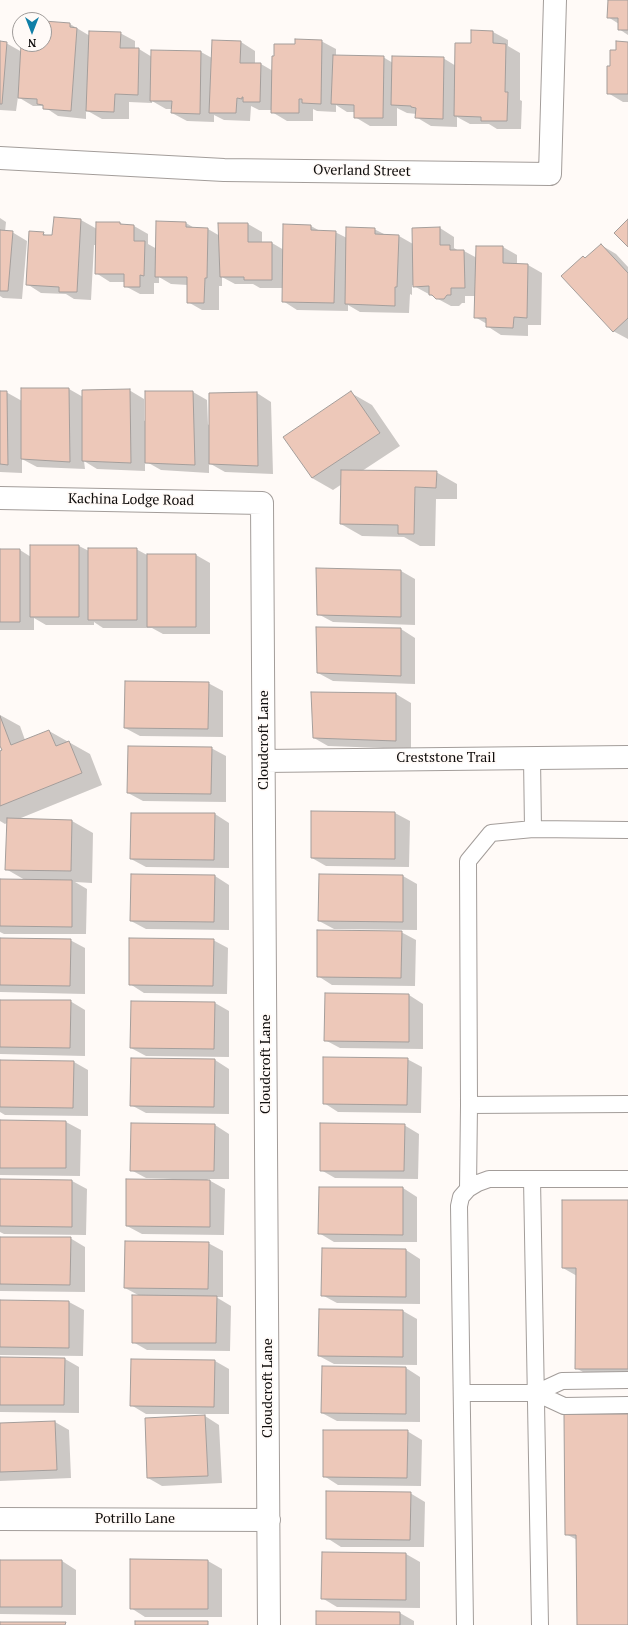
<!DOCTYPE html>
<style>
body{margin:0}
#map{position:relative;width:628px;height:1625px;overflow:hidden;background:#fffaf7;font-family:"PT Serif",serif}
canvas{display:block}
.north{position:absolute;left:12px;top:12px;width:40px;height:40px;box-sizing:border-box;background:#fffaf7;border:1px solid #9f9b99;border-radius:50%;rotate:180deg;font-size:11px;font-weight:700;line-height:16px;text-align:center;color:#0f0d0c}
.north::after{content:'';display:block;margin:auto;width:14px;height:18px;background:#0f7fa7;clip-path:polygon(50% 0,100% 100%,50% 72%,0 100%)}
</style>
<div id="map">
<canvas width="628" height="1625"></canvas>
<div class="north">N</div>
</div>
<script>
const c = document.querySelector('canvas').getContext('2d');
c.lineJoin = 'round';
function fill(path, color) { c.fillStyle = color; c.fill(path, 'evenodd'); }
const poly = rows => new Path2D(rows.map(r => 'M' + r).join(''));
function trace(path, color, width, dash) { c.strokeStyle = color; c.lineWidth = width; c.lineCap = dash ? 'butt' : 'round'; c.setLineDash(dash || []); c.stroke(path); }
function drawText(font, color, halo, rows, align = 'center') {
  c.font = font + ' "PT Serif",serif'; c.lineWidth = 3.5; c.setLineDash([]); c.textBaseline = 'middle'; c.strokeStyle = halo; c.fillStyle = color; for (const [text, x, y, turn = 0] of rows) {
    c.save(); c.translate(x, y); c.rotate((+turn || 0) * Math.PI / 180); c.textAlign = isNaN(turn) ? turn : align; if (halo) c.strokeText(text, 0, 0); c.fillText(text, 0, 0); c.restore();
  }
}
fill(poly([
 [609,0,628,0,628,35,619,29,619,24,608,17],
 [44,22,70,24,90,36,120,33,135,41,135,49,139,49,152,57,152,51,201,52,212,58,241,42,255,51,255,64,261,64,273,71,296,45,321,41,336,49,336,56,383,57,393,63,443,58,456,66,472,44,472,31,493,32,508,40,508,46,520,53,520,100,522,101,521,129,497,129,489,124,470,124,457,117,457,127,431,126,416,117,417,114,407,113,397,108,397,126,370,126,355,117,355,112,347,112,336,105,336,112,317,111,313,109,313,121,287,121,272,112,272,110,259,110,251,106,250,121,224,120,214,115,214,122,187,121,172,113,173,109,166,109,152,101,152,103,129,102,129,119,102,119,86,110,86,119,58,116,43,106,33,106,18,97,16,111,0,110,0,42,6,43,22,52,22,44,44,44],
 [628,43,628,102,623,102,608,93,611,67],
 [0,218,6,222,5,232,12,232,27,241,22,299,3,298,0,296],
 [81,220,97,229,97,223,120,223,124,225,134,226,148,234,148,244,157,249,157,222,186,223,196,229,208,229,220,236,248,224,262,232,262,243,272,243,284,250,311,226,320,231,335,232,347,238,374,229,386,235,399,236,413,244,440,228,454,237,454,248,459,251,464,251,477,258,503,247,517,255,517,264,528,265,542,273,541,325,528,325,528,336,501,335,487,326,487,324,475,317,476,296,465,296,465,303,462,303,459,306,451,306,412,285,412,295,410,294,409,313,360,312,348,305,348,311,297,310,283,301,283,288,260,288,253,284,235,284,222,277,222,286,219,286,219,310,202,310,188,302,188,285,171,284,159,277,159,283,154,283,154,294,140,294,125,286,125,282,110,282,96,273,96,245,94,245,91,300,74,299,66,294,41,293,27,284,43,233,47,236,53,236],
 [601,245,616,254,628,267,628,339,613,331,586,259],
 [69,389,83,397,129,390,144,399,144,421,193,392,207,400,208,425,257,393,271,402,273,474,225,472,209,463,209,473,161,470,145,461,145,471,97,469,84,461,85,469,37,467,22,459,22,473,0,472,0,392,6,392,22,401],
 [351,393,372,405,400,446,362,471,436,472,457,484,457,499,436,499,435,546,420,546,404,537,362,536,341,524,342,484,333,490,312,478],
 [31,546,79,546,89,551,136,549,147,555,196,555,210,563,210,634,163,634,152,628,103,628,94,622,94,625,46,625,34,618,34,630,0,630,0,550,20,550,31,557],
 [401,571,415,579,415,625,333,622,318,614],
 [401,629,415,638,415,684,333,681,318,673],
 [208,683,223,691,223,737,140,736,125,728],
 [312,693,396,694,411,703,411,749,328,746,314,738],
 [0,715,20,726,25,740,49,731,90,754,102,785,16,820,72,821,93,833,92,883,75,882,87,889,86,934,4,934,0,932,0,880,25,880,6,869,7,823,5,824,0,821,0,752,3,750,0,743],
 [211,748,226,756,226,802,143,801,128,793],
 [395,813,410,821,409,867,326,866,312,858],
 [215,814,229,823,229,868,146,867,131,859],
 [215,876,229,885,229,930,146,929,131,921],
 [403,876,417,884,417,930,334,929,319,921],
 [401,932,416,940,415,986,332,985,318,976],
 [0,939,70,940,85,948,85,994,0,992],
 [213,940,228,948,227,994,144,993,130,984],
 [409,995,423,1004,423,1049,340,1048,325,1040],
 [0,1001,70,1001,85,1010,85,1056,0,1054],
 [215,1003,229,1011,229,1057,146,1056,131,1048],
 [407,1059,422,1067,421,1113,338,1112,324,1103],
 [215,1060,229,1069,229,1114,146,1113,131,1105],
 [0,1061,74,1062,88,1070,88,1116,5,1115,0,1112],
 [0,1121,66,1122,81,1130,80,1176,0,1175],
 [215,1125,229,1134,229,1179,207,1179,225,1189,224,1235,142,1234,127,1226,172,1181,172,1179,146,1178,131,1170],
 [404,1125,419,1134,418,1179,335,1178,321,1170],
 [0,1180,72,1181,87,1189,86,1235,4,1234,0,1232],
 [403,1188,417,1197,417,1242,334,1242,319,1233],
 [628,1201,628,1384,602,1383,576,1368,577,1276,563,1268],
 [0,1238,70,1238,85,1247,85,1292,0,1291],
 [208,1243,223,1251,223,1297,216,1297,231,1306,230,1351,147,1350,133,1342,140,1296,125,1288],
 [406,1250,420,1259,420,1304,337,1303,322,1295],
 [0,1301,69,1302,84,1310,83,1356,0,1355],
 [403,1311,417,1319,417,1365,334,1364,319,1356],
 [0,1358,65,1359,79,1367,79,1413,0,1412],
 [215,1361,229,1369,229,1414,146,1414,131,1405],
 [406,1368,420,1377,420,1422,337,1421,322,1413],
 [628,1415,628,1625,578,1625,577,1540,566,1534],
 [205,1416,219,1425,222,1483,162,1486,148,1478],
 [55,1422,69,1430,71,1478,0,1481,0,1424],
 [407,1431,422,1440,421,1486,338,1485,324,1476],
 [410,1493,425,1502,424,1547,341,1547,327,1538],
 [406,1554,420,1562,420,1608,337,1607,322,1598],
 [0,1561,62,1561,76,1570,76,1615,0,1614],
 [208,1561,222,1569,222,1617,145,1617,131,1608],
 [400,1613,414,1621,414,1625,317,1625]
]), '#0003');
const building = poly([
 [608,0,628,0,628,30,618,30,618,18,607,18,608,0],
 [44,21,70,23,70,27,77,28,71,111,43,109,43,105,37,104,37,99,18,98,21,44,44,44,44,21],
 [471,30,493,31,493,43,506,44,505,92,508,92,507,121,481,121,481,117,454,116,455,43,471,43,471,30],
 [89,31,121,32,120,48,139,48,138,95,115,94,114,112,86,111,89,31],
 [295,39,322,40,321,104,302,103,302,99,299,99,299,113,271,113,272,56,274,56,274,44,295,44,295,39],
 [212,40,241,41,240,63,261,63,260,102,243,102,243,97,242,97,242,99,237,98,236,113,209,113,212,40],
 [0,41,7,42,2,104,0,104,0,41],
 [616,41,628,42,628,94,607,94,607,66,610,66,610,50,616,50,616,41],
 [151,50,201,51,200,114,171,113,172,101,150,101,151,50],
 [333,55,384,56,383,118,354,118,354,105,331,104,333,55],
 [392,56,444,57,443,119,415,118,416,108,411,107,411,106,391,105,392,56],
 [54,217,81,219,77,292,59,292,59,287,26,285,29,231,44,232,43,235,52,235,54,217],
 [628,219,628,247,614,233,628,219],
 [156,221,186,222,186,227,208,228,207,278,205,278,204,303,187,303,187,277,155,277,156,221],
 [96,222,120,222,120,224,134,225,134,241,145,241,144,276,140,275,140,287,124,287,124,274,95,274,96,222],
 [218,223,248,223,248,242,272,242,272,280,244,280,244,277,220,277,218,223],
 [283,224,311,225,311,230,336,231,334,303,282,302,283,224],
 [346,227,375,228,375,234,399,235,397,287,395,287,395,306,345,304,346,227],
 [440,227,440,245,450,245,450,250,464,250,465,288,451,288,451,295,447,295,444,299,436,299,432,295,429,295,429,286,413,287,412,228,440,227],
 [0,230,13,231,8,291,0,291,0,230],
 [601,244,628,273,628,318,613,332,561,276,583,256,585,258,601,244],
 [476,246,503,246,503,263,528,264,527,318,514,317,513,328,486,327,486,318,474,318,476,246],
 [21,388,69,388,70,462,21,459,21,388],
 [130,389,131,463,82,461,82,390,130,389],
 [0,391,7,391,8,465,0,464,0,391],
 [145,391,193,391,195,465,145,463,145,391],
 [351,391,380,433,312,478,283,437,351,391],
 [257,392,258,466,209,464,209,393,257,392],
 [341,470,437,471,436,488,415,487,414,534,398,534,398,525,340,524,341,470],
 [30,545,79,545,79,617,30,617,30,545],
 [88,548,137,548,137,620,88,620,88,548],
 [0,549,20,549,20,622,0,622,0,549],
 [147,554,196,554,196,627,147,627,147,554],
 [316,568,401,570,401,617,317,615,316,568],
 [316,627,401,628,401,676,317,673,316,627],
 [125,681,209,682,208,729,124,728,125,681],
 [311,692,396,693,396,741,313,738,311,692],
 [0,716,11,745,49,730,56,746,69,741,82,773,0,806,0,751,2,750,0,746,0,716],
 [128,746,212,747,211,794,127,793,128,746],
 [311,811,395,812,395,859,311,858,311,811],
 [131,813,215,813,214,860,130,859,131,813],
 [7,818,72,820,71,871,5,870,7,818],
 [131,874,215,875,214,922,130,921,131,874],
 [319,874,403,875,403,922,318,921,319,874],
 [0,879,72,880,72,927,0,926,0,879],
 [317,930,402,931,401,978,317,977,317,930],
 [0,938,71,939,70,986,0,985,0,938],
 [129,938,214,939,213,986,129,985,129,938],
 [325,993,409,994,409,1042,324,1041,325,993],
 [0,1000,71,1000,70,1048,0,1047,0,1000],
 [131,1001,215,1002,214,1049,130,1048,131,1001],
 [323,1057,408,1058,407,1105,323,1104,323,1057],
 [131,1058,215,1059,214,1107,130,1106,131,1058],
 [0,1060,74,1061,73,1108,0,1107,0,1060],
 [0,1120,66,1121,66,1168,0,1168,0,1120],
 [131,1123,215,1124,214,1171,130,1171,131,1123],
 [320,1123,405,1124,404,1171,320,1171,320,1123],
 [0,1179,72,1180,72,1227,0,1226,0,1179],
 [126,1179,210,1180,210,1227,126,1226,126,1179],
 [319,1187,403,1187,403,1235,318,1234,319,1187],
 [562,1200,628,1200,628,1369,575,1369,576,1268,562,1268,562,1200],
 [0,1237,71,1237,70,1285,0,1284,0,1237],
 [125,1241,209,1242,208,1289,124,1288,125,1241],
 [322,1248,406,1249,406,1297,321,1296,322,1248],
 [132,1295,217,1296,216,1343,132,1343,132,1295],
 [0,1300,69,1301,69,1348,0,1347,0,1300],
 [319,1309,403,1310,403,1357,318,1356,319,1309],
 [0,1357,65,1358,64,1405,0,1405,0,1357],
 [131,1359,215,1360,214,1407,130,1406,131,1359],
 [322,1366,406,1367,406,1414,321,1413,322,1366],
 [564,1414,628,1414,628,1625,577,1625,576,1535,565,1535,564,1414],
 [205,1415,208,1476,147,1478,145,1418,205,1415],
 [55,1421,57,1470,0,1472,0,1423,55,1421],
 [323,1430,408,1430,407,1478,323,1477,323,1430],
 [326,1491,411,1492,410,1540,326,1539,326,1491],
 [322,1552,406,1553,406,1600,321,1599,322,1552],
 [130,1559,208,1560,208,1609,130,1609,130,1559],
 [0,1560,62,1560,62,1607,0,1607,0,1560],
 [316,1611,400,1612,400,1625,316,1625,316,1611],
 [135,1621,208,1621,208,1625,135,1625,135,1621],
 [0,1622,66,1622,65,1625,0,1625,0,1622]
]);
fill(building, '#edc8b9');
trace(building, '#a49e9b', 1);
const lane = poly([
 [532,758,533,829],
 [628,830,533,829,491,833,468,861,469,1105,628,1104],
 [532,1179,540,1625],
 [468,1189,469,1105],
 [462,1393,536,1393,564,1406,628,1405],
 [536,1393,562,1381,628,1380],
 [465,1625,459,1206,461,1197,468,1189,478,1183,489,1179,628,1179]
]);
const street = poly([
 [0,158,224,170,550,174,555,0],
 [0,498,262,503,269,1625],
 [264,761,628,757],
 [0,1519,269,1520]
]);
trace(lane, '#a39d9a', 18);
trace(street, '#a39d9a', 24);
trace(lane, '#fff', 16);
trace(street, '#fff', 22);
drawText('14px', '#0f0d0c', '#fffaf7', [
 ["Overland Street",362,171,1],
 ["Kachina Lodge Road",131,500,1],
 ["Cloudcroft Lane",264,740,-90],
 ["Creststone Trail",446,758],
 ["Cloudcroft Lane",266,1064,-90],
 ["Cloudcroft Lane",268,1388,-90],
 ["Potrillo Lane",135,1519]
]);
</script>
